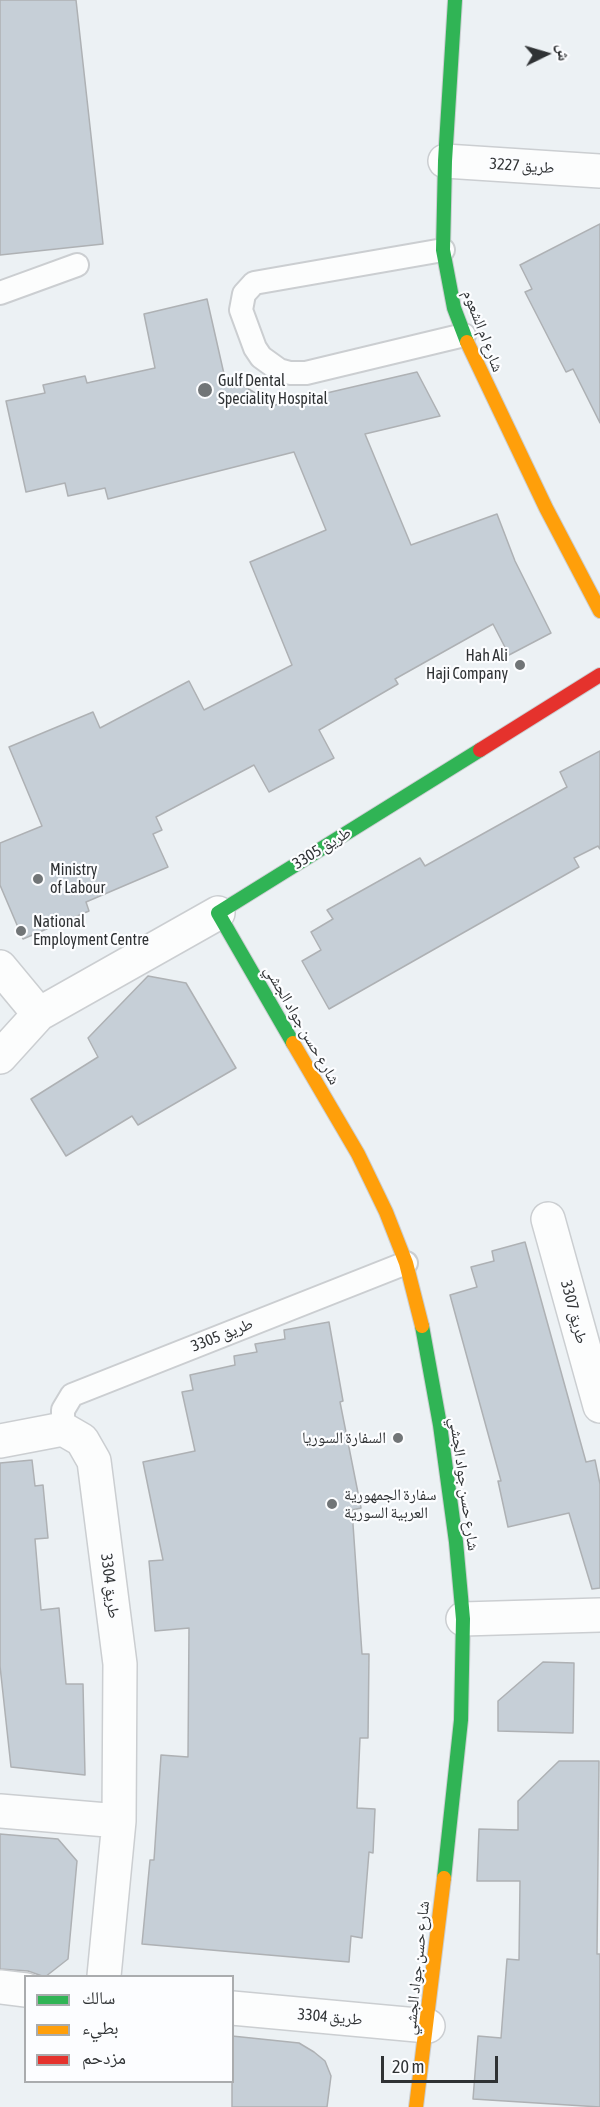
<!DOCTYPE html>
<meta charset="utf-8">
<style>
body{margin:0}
#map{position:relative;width:600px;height:2107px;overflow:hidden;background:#ecf1f4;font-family:"Asap Condensed","Noto Naskh Arabic",sans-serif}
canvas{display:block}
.legend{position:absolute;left:24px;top:1975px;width:210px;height:108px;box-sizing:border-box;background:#fcfdff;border:2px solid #aaacae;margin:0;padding:8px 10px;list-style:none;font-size:18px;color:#2f3234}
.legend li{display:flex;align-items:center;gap:12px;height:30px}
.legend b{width:30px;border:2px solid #aaacae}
.north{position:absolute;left:516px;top:24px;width:60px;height:60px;-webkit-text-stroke:4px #fcfdff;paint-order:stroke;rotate:85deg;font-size:16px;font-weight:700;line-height:24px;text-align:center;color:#2f3234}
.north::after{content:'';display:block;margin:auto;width:21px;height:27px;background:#2f3234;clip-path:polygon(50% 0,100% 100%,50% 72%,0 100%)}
.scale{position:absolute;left:381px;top:2056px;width:117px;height:27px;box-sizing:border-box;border:3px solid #2f3234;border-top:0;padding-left:8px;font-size:18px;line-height:21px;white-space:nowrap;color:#2f3234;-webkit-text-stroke:4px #fcfdff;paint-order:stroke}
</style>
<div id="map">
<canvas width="600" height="2107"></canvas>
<ul class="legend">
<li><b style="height:8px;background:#30b455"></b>سالك</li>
<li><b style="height:8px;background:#ff9f0a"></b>بطيء</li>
<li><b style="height:8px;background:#e5322d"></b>مزدحم</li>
</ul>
<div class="north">ش</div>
<div class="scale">20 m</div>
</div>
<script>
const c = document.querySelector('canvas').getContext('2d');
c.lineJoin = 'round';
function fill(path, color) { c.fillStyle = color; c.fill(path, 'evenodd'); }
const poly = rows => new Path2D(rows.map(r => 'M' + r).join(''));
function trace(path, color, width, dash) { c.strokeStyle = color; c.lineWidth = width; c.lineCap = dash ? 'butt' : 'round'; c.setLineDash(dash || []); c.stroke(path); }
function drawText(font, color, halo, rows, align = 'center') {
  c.font = font + ' "Asap Condensed","Noto Naskh Arabic",sans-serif'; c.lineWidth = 4.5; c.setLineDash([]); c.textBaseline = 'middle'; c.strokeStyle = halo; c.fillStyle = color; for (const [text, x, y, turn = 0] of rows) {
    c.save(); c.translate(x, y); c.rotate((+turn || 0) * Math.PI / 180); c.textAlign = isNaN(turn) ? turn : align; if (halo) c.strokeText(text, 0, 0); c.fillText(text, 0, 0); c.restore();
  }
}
const building = poly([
 [0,0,76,0,103,244,0,255,0,0],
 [600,224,600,423,573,369,566,372,525,292,532,289,520,265,600,224],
 [207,299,224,374,275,405,417,372,440,416,365,434,411,545,497,514,515,561,551,633,509,655,493,624,395,679,398,684,319,730,334,758,269,792,254,765,156,817,162,830,153,834,168,867,86,902,89,911,23,939,0,885,0,843,42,826,9,747,93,712,100,728,189,681,204,710,292,665,250,562,326,530,294,452,108,499,105,488,68,496,65,483,26,492,6,401,45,393,43,385,85,376,87,383,155,368,144,314,207,299],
 [600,751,600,849,598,846,574,858,579,867,329,1009,302,961,321,950,311,932,333,919,327,910,420,858,425,866,567,787,560,772,600,751],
 [148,976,186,983,236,1068,138,1125,132,1116,66,1156,31,1099,98,1057,88,1038,148,976],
 [525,1242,586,1462,595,1460,600,1484,600,1588,592,1589,569,1513,508,1527,498,1481,501,1481,450,1295,477,1287,471,1267,494,1261,492,1251,525,1242],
 [329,1322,343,1401,340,1402,361,1508,352,1510,362,1654,369,1654,368,1738,360,1738,357,1808,375,1809,373,1853,369,1852,362,1938,351,1936,349,1962,142,1944,150,1860,154,1860,161,1755,188,1757,189,1628,155,1631,149,1561,163,1560,143,1462,195,1451,182,1392,193,1390,190,1375,235,1365,234,1356,257,1352,255,1344,285,1339,284,1330,329,1322],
 [32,1460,35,1486,43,1485,48,1538,35,1539,41,1610,59,1608,66,1684,83,1684,85,1775,11,1767,0,1666,0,1463,32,1460],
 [543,1662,574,1663,573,1733,498,1731,498,1701,543,1662],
 [559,1761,599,1761,597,1954,600,1954,600,2107,473,2099,478,2036,501,2038,507,1959,519,1960,520,1881,477,1881,479,1829,518,1830,518,1801,559,1761],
 [0,1834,58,1839,77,1861,68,1959,45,1977,28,1971,0,1969,0,1834],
 [232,2036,299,2043,314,2052,325,2061,331,2076,327,2107,232,2107,232,2036]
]);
fill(building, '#c6cfd7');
trace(building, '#aeb1b4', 1.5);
const lane = poly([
 [443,250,254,283,244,294,241,310,255,348,261,357,279,370,290,373,306,373,464,335],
 [0,293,77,265],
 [63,1429,63,1410,72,1395,406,1263]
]);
const street = poly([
 [445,161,600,171],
 [0,967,39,1014],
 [0,1057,39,1014,218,913],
 [548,1219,600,1406],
 [0,1441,63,1429,82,1440,94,1461,120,1664,119,1821,104,1976],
 [463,1619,600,1615],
 [0,1811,119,1821],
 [0,1987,26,1990],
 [232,2008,428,2026]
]);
const fast = poly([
 [455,0,445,161,443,250,454,308,467,342],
 [293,1043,218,913,480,750],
 [422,1326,440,1425,456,1542,463,1619,461,1720,444,1878]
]);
const slow = poly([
 [467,342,546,508,600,611],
 [293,1043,358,1154,386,1212,406,1263,422,1326],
 [416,2107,444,1878]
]);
const jam = poly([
 [480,750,600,675]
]);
trace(lane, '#cbced1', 26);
trace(street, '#cbced1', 36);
trace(fast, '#cbced1', 16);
trace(slow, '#cbced1', 16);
trace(jam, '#cbced1', 16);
trace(lane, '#fcfdfd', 22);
trace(street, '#fcfdfd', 33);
trace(fast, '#30b455', 14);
trace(slow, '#ff9f0a', 14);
trace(jam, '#e5322d', 14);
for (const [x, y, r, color] of [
 [205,390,8,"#717577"],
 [520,665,6,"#717577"],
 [38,879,6,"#717577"],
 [21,931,6,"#717577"],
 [398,1438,6,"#717577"],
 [332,1504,6,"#717577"]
]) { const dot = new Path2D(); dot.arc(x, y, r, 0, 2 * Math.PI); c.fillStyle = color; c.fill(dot); trace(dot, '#fcfdff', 2); }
drawText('16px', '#2f3234', '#fcfdff', [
 ["طريق 3227",522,166,4],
 ["شارع ام الشعوم",483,331,69],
 ["طريق 3305",322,848,-32],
 ["شارع حسن جواد الجشي",302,1025,60],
 ["طريق 3307",574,1312,75],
 ["طريق 3305",222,1335,-22],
 ["شارع حسن جواد الجشي",464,1484,82],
 ["طريق 3304",110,1586,83],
 ["شارع حسن جواد الجشي",417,1968,-84],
 ["طريق 3304",330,2017,5]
]);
drawText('16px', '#2f3234', '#fcfdff', [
 ["Gulf Dental",218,381],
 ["Speciality Hospital",218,399],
 ["Hah Ali",508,656,"right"],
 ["Haji Company",508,674,"right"],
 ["Ministry",50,870],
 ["of Labour",50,888],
 ["National",33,922],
 ["Employment Centre",33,940],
 ["السفارة السوريا",386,1438,"right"],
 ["سفارة الجمهورية",344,1495],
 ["العربية السورية",344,1513]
], 'left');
</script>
